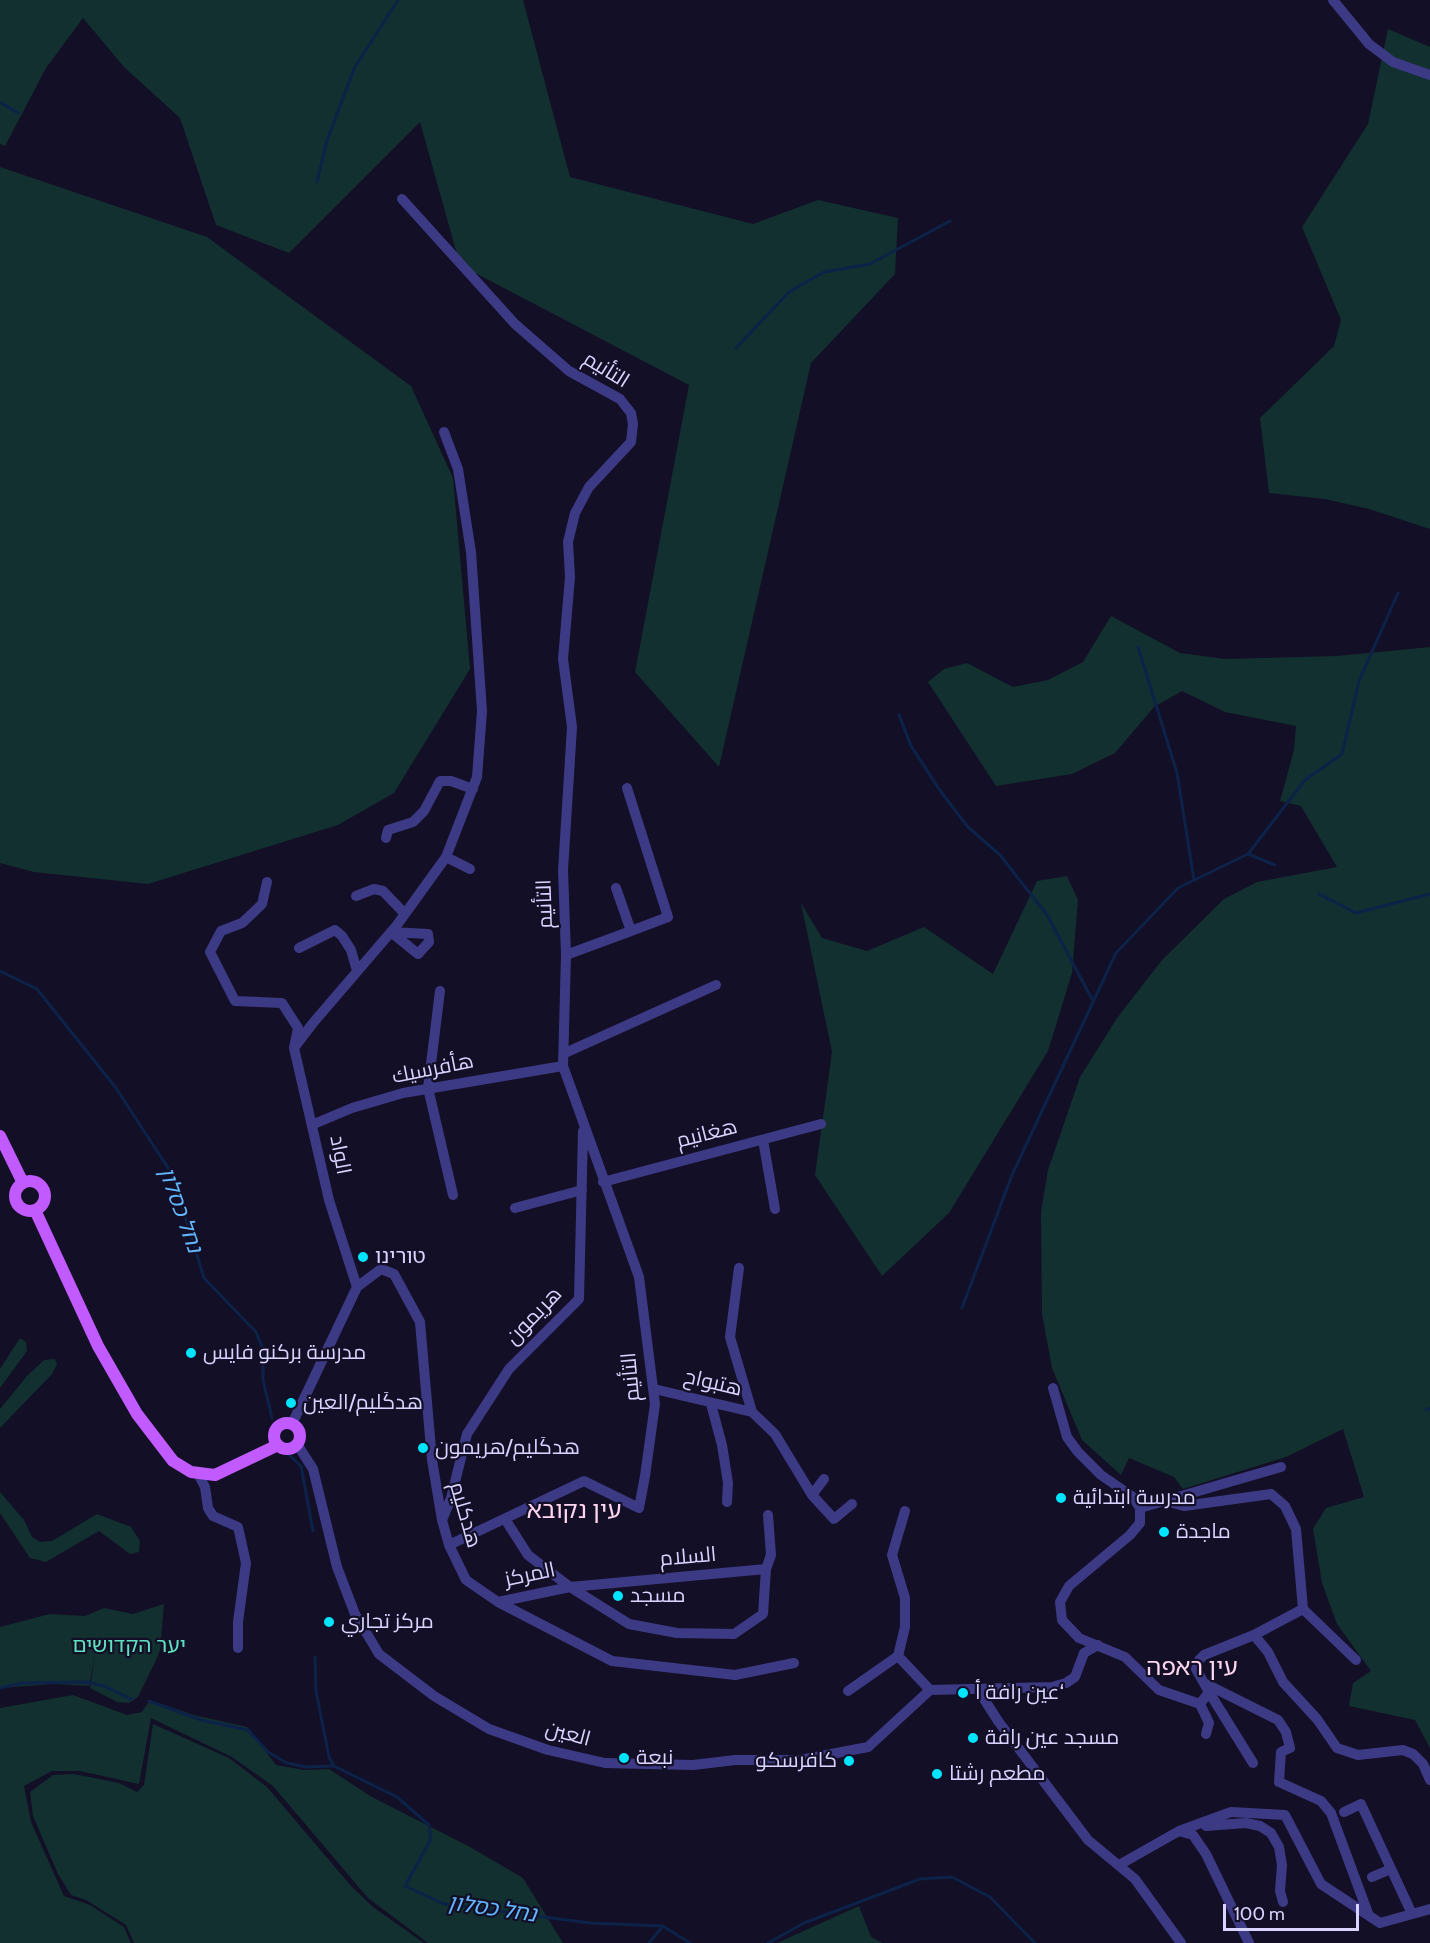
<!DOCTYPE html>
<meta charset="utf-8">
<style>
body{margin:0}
#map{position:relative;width:1430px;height:1943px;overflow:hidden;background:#130f26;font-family:Cabin,sans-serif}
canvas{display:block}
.scale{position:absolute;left:1223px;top:1904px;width:136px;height:27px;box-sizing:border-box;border:3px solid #d9d4ff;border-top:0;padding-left:8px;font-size:18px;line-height:21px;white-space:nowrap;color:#d9d4ff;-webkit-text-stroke:4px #130f26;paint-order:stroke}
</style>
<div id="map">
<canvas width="1430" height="1943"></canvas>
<div class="scale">100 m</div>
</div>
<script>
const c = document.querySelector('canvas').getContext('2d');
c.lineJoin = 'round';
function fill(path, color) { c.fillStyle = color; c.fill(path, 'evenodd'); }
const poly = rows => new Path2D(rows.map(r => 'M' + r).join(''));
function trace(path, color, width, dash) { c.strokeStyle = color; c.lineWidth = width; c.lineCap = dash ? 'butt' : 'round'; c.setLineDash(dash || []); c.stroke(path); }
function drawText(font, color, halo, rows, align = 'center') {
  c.font = font + ' Cabin,Cairo,"Noto Sans Hebrew",sans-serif'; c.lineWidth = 4.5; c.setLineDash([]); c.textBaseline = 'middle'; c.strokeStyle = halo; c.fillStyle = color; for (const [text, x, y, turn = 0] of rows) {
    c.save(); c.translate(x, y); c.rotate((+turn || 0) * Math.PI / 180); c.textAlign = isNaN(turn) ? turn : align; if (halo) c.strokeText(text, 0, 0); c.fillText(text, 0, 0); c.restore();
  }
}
fill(poly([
 [0,0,523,0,570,177,753,224,818,200,898,218,895,274,811,363,719,767,635,672,689,385,460,265,420,122,289,253,216,225,180,118,124,67,83,18,46,68,5,146,0,144],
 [1388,29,1430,47,1430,529,1369,509,1325,499,1269,493,1260,418,1334,346,1341,320,1302,227,1368,124],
 [0,167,207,237,411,386,453,478,470,669,394,793,338,825,148,884,34,872,0,863],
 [1111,616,1180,653,1225,659,1337,656,1430,647,1430,1748,1415,1720,1349,1706,1353,1683,1371,1671,1337,1624,1322,1583,1313,1529,1326,1508,1364,1497,1343,1429,1286,1457,1183,1489,1174,1477,1129,1458,1121,1475,1082,1440,1052,1368,1042,1314,1041,1212,1048,1170,1080,1077,1117,1018,1162,960,1224,899,1257,882,1337,867,1301,806,1280,801,1294,750,1296,726,1225,712,1182,691,1154,707,1115,753,1072,774,996,786,928,682,944,669,967,663,1013,687,1048,680,1083,662],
 [1067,876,1078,900,1072,973,1048,1051,949,1213,882,1276,815,1175,832,1052,801,903,822,938,867,951,924,927,993,974,1037,881],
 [20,1338,26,1342,27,1351,0,1388,0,1369],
 [55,1359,57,1364,52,1374,0,1428,0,1409,27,1376,44,1360],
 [0,1492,24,1520,32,1537,40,1542,52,1541,97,1514,131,1527,140,1541,139,1552,130,1554,99,1531,46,1562,30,1558,0,1513],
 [164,1604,160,1650,156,1660,138,1697,129,1703,117,1702,90,1688,95,1655,89,1686,53,1684,0,1688,0,1627,50,1614,85,1616,104,1608,133,1614],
 [73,1695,127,1715,142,1712,150,1700,194,1715,247,1727,276,1765,304,1770,329,1769,372,1797,470,1847,523,1878,563,1943,428,1943,368,1898,273,1786,232,1757,151,1718,139,1784,80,1771,52,1771,24,1786,31,1822,64,1896,90,1905,124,1927,131,1943,0,1943,0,1708],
 [153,1724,229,1758,267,1787,351,1886,373,1907,424,1943,134,1943,126,1925,86,1900,71,1895,58,1874,33,1816,30,1792,53,1775,74,1774,119,1783,137,1792,144,1785],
 [859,1906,871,1937,883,1943,777,1943]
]), '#12302f');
trace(poly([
 [0,102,18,113],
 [317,182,327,140,355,67,398,0],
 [736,348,789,292,824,272,870,264,950,221],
 [1138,647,1177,773,1194,880],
 [899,715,911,746,941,792,968,827,1000,855,1047,915,1092,999],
 [1248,854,1305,780,1342,754,1359,681,1398,593],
 [1319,894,1356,913,1430,894],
 [0,971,37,989,116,1088,172,1174,204,1278,256,1332,263,1349,263,1380,272,1418],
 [962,1308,1012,1175,1116,953,1178,888,1248,854,1275,865],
 [1426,1410,1430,1408],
 [285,1451,301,1466,313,1531],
 [315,1657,316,1691,329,1757,334,1766,397,1797,429,1825,431,1839,405,1886,444,1904,590,1923,663,1926,690,1943],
 [0,1688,23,1683,87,1682,104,1686,131,1699],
 [149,1701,201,1720,248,1730,268,1752,287,1763,306,1767,333,1766],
 [649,1943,663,1926],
 [768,1943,804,1923,920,1879,952,1877,990,1897,1035,1943]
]), '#0c2248', 3);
trace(poly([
 [1333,0,1369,44,1393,62,1430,75],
 [402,199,515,324,569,371,620,399,631,413,633,424,631,442,589,487,575,513,568,542,570,577,563,659,572,727,563,870,566,955,563,1066,639,1277,655,1404,645,1476,639,1508,584,1481,449,1545],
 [627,788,668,917,631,931],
 [386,838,388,830,413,822,424,811,440,781,451,781,473,789],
 [446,857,470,869],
 [267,882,262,904,242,923,221,931,210,952,235,1001,282,1003,298,1028,294,1048,329,1200,357,1287],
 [356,896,374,889,383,891,405,914],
 [391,932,428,934,429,942,418,954,391,932],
 [299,948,335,930,342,936,351,950,357,971],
 [566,955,631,931,616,888],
 [440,991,428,1088,453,1195],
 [294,1048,313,1023,397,925,446,857,477,777,482,711,471,552,458,469,444,432],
 [565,1053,716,985],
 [314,1124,352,1108,403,1093,563,1066],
 [763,1140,775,1209],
 [603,1182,821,1124],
 [515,1208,582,1190],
 [739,1268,730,1337,752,1412],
 [1053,1388,1067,1437,1078,1452,1101,1475,1133,1497,1140,1508,1140,1523,1130,1535,1069,1586,1060,1602,1062,1620,1079,1638,1125,1657,1159,1690,1200,1704,1209,1723,1206,1734],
 [654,1389,752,1412,775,1434,812,1495,824,1479],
 [711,1404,722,1445,728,1483,727,1502],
 [292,1424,357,1287,381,1269,394,1274,420,1322,432,1460,442,1520,449,1545,466,1580,498,1602,612,1661,735,1675,794,1663],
 [297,1444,313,1469,337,1567,355,1614,379,1654,434,1696,489,1729,548,1750,605,1763,693,1765,735,1760,800,1760,868,1747,930,1690,1052,1687,1066,1683,1075,1677,1084,1653,1098,1645],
 [198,1474,205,1487,208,1508,213,1516,238,1527,246,1563,238,1622,238,1648],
 [812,1495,834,1519,852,1504],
 [1166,1501,1184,1506,1271,1494,1285,1506,1296,1529,1303,1609,1356,1660],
 [1140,1508,1281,1467],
 [905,1511,892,1555,905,1598,905,1627,898,1656,930,1690],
 [442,1520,451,1498,467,1434,509,1369,579,1299,583,1131],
 [766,1569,771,1555,768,1515],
 [498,1602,570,1587,766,1569,763,1614,734,1634,677,1633,629,1624,570,1587,528,1555,505,1519],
 [1254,1635,1268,1652,1283,1682,1317,1719,1337,1748,1358,1755,1403,1750,1413,1754,1423,1764,1430,1780],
 [1204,1683,1278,1720,1286,1732,1290,1748,1281,1752,1279,1782,1321,1801,1331,1813,1369,1916],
 [977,1688,998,1721,1088,1840,1135,1879,1181,1943],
 [848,1691,898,1656],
 [1209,1692,1253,1763],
 [1200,1704,1209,1692,1196,1669,1199,1660,1204,1655,1254,1635,1303,1609],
 [1344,1812,1361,1804,1412,1914],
 [1206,1826,1246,1823,1260,1826,1271,1833,1279,1847,1282,1865,1280,1891,1283,1902],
 [1179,1831,1193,1835,1206,1854,1249,1943],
 [1119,1865,1179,1831,1231,1812,1285,1815,1321,1884,1380,1923,1430,1909],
 [1372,1877,1391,1869]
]), '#3d3a85', 10);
trace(poly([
 [0,1136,23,1183],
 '15 1196a15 15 0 1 1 30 0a15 15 0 1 1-30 0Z',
 [35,1210,98,1346,137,1414,173,1461,191,1472,215,1475,278,1445],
 '274 1436a13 13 0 1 1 26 0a13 13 0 1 1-26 0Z'
]), '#c25bff', 12);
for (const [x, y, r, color] of [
 [363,1257,6,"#00e5ff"],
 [191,1353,6,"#00e5ff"],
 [291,1403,6,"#00e5ff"],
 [423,1448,6,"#00e5ff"],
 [1061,1498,6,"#00e5ff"],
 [1164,1532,6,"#00e5ff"],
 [618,1596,6,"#00e5ff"],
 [329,1622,6,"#00e5ff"],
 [963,1693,6,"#00e5ff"],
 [973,1738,6,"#00e5ff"],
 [624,1758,6,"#00e5ff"],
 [849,1761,6,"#00e5ff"],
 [937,1774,6,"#00e5ff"]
]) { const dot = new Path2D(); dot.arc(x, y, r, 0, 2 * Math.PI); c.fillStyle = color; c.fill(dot); trace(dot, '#130f26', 2); }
drawText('21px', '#d9d4ff', '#130f26', [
 ["التأنيم",606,370,32],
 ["التأنيم",545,904,-92],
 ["هأفرسيك",433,1069,-11],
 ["هغانيم",707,1134,-14],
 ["الواد",340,1155,79],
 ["هريمون",534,1316,-46],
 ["التأنيم",631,1377,-95],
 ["هتبواح",713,1383,13],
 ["هدكليم",465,1515,74],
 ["السلام",688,1557,-5],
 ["المركز",530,1575,-12],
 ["العين",568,1734,15]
]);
drawText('21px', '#d9d4ff', '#130f26', [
 ["טורינו",375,1257],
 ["مدرسة بركنو فايس",203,1353],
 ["هدكَليم/العين",303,1403],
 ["هدكَليم/هريمون",435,1448],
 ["مدرسة ابتدائية",1073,1498],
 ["ماجدة",1176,1532],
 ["مسجد",630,1596],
 ["مركز تجاري",341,1622],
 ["عين رافة أ‘",975,1693],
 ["مسجد عين رافة",985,1738],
 ["نبعة",636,1758],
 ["كافرسكو",837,1761,"right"],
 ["مطعم رشتا",949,1774]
], 'left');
drawText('21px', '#5fe0c0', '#130f26', [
 ["יער הקדושים",129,1646]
]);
drawText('italic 22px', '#62b6ff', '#130f26', [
 ["נחל כסלון",180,1210,70],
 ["נחל כסלון",492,1909,8]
]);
drawText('24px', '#ffd6f0', '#130f26', [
 ["עין נקובא",574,1511],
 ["עין ראפה",1192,1668]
]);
</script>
